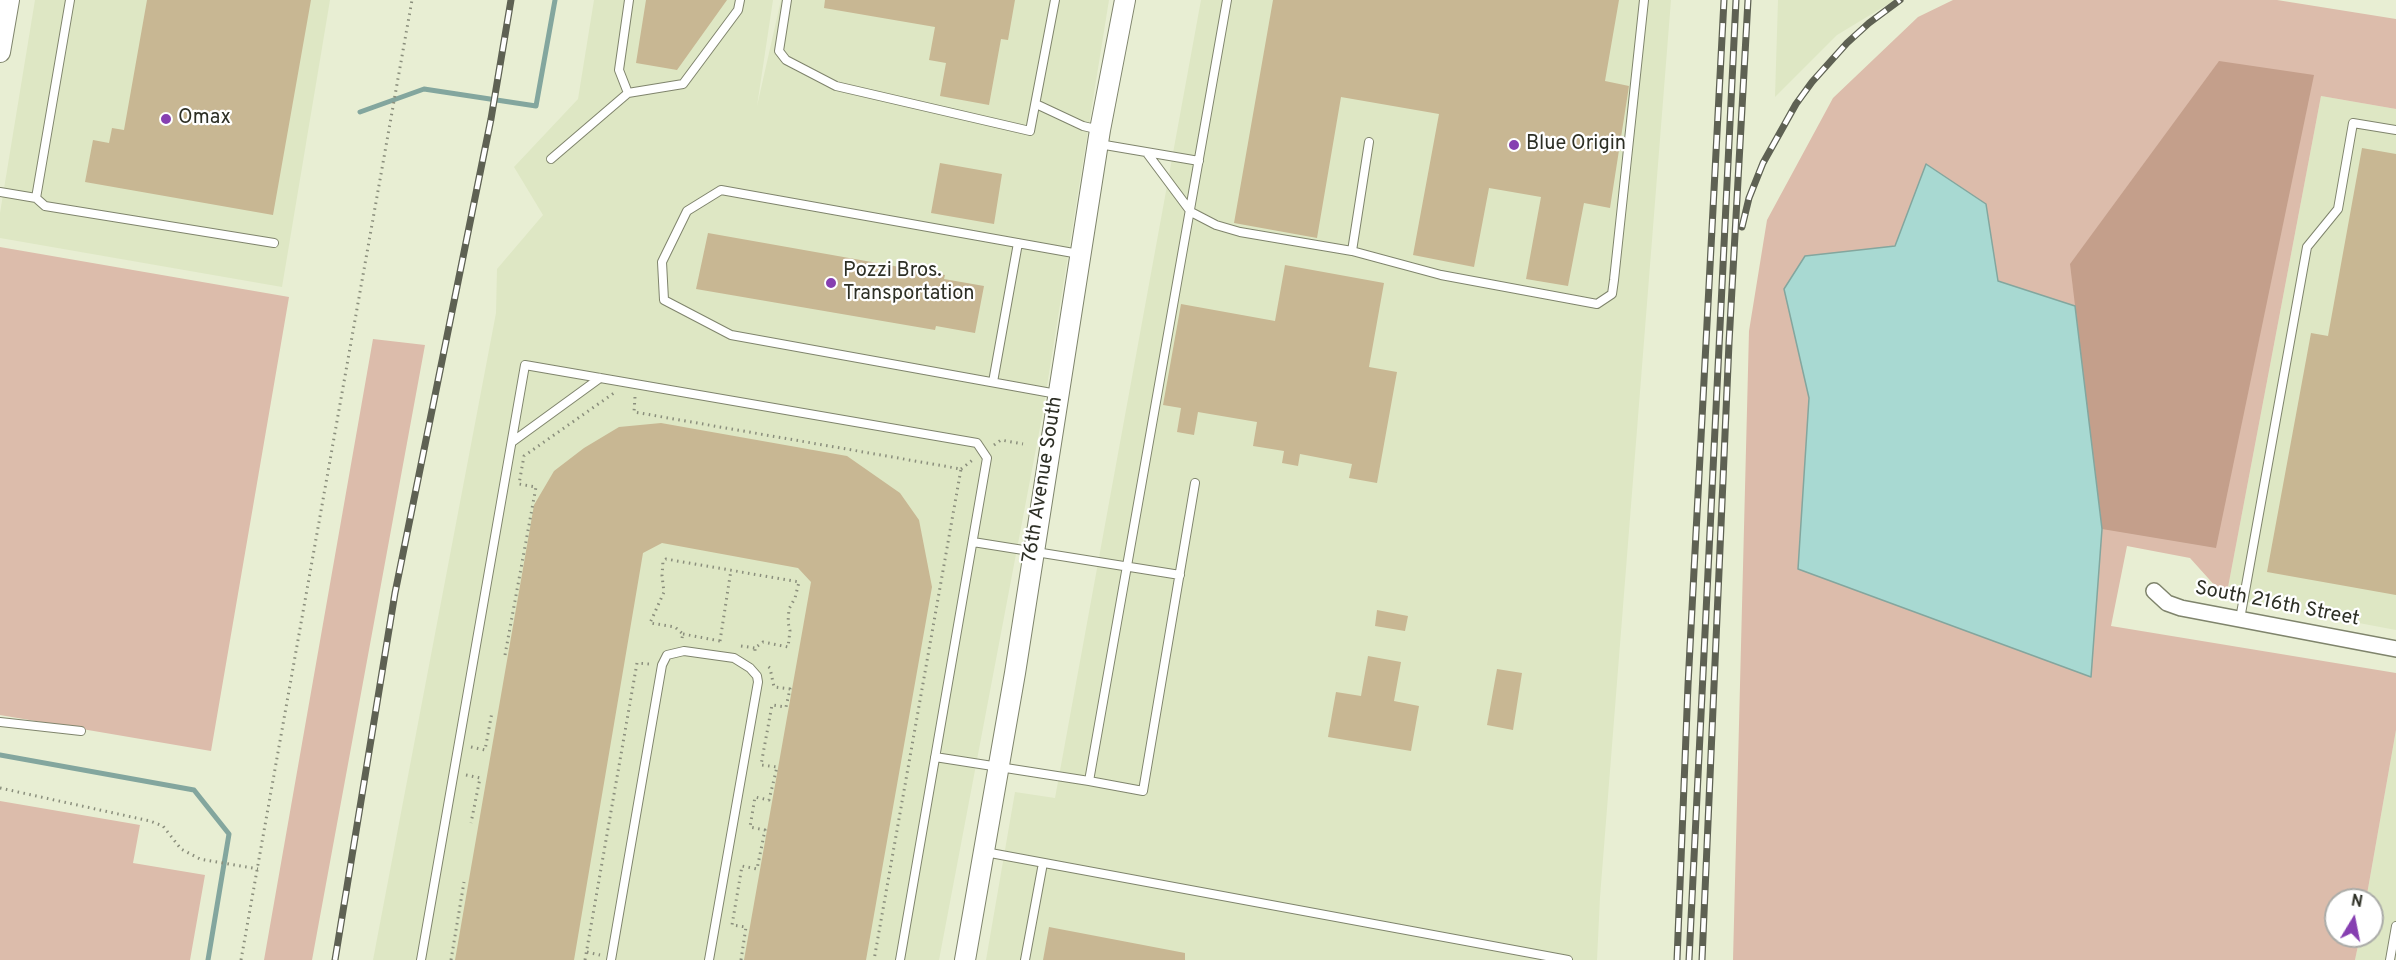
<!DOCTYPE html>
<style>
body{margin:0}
#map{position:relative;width:2396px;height:960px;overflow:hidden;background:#e8eed3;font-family:Overpass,sans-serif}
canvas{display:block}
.north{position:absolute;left:2324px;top:888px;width:60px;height:60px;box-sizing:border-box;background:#fff;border:2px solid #abaca8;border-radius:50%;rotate:10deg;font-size:16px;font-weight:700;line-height:24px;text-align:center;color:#2d2f25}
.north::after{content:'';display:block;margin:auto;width:21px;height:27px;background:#863fb1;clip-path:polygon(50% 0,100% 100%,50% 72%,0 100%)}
</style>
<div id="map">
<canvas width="2396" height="960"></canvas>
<div class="north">N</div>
</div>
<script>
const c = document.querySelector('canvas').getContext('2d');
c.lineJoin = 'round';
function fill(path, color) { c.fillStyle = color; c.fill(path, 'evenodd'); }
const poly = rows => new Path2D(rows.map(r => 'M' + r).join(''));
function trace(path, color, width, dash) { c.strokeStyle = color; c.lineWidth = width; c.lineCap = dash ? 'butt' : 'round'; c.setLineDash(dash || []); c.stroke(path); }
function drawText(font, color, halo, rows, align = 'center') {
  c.font = font + ' Overpass,sans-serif'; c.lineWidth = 4.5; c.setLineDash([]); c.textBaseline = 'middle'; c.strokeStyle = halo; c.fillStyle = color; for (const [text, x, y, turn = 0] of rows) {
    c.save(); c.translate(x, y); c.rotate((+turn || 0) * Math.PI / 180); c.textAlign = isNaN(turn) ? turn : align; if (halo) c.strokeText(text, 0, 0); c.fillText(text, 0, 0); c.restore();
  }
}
fill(poly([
 [35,0,330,0,282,287,0,238,0,213],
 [594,0,773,0,757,106,781,0,1109,0,1042,417,939,960,373,960,496,313,497,269,543,215,514,167,578,99],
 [1201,0,1671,0,1600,897,1597,960,986,960,1015,792,1055,798],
 [1778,0,1895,0,1837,35,1775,97],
 [2321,96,2396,109,2396,630,2226,598],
 [2396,730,2396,960,2355,960,2360,936,2372,936,2372,900,2366,900]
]), '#dee7c4');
fill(poly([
 [1953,0,2277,0,2396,19,2396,109,2321,96,2226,598,2190,558,2127,546,2111,626,2396,673,2396,730,2366,900,2336,900,2336,936,2360,936,2355,960,1733,960,1749,331,1767,220,1833,98,1918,17],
 [0,247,289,297,211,751,0,715],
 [373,339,425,345,312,960,264,960],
 [0,801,140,825,133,863,205,875,190,960,0,960]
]), '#dcbcab');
fill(poly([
 [2219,61,2314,75,2216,548,2102,529,2070,264]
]), '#c49f8b');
const water = poly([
 [1926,164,1986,204,1998,281,2075,306,2102,529,2091,677,1798,569,1809,398,1784,289,1805,256,1895,246,1926,164]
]);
fill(water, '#a8d9d2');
trace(water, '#83a69e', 1.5);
trace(poly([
 [360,112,424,89,536,106,555,0],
 [0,755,194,790,229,834,208,960]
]), '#83a69e', 5);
fill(poly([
 [147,0,311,0,273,215,85,182,93,140,109,143,112,128,124,130],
 [646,0,727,0,677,70,636,63],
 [825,0,1015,0,1008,40,1001,39,989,105,940,96,946,63,929,60,935,27,824,8],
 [1273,0,1619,0,1605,81,1629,86,1610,208,1584,203,1568,286,1526,279,1541,197,1489,188,1474,267,1413,255,1439,114,1341,97,1317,238,1234,223],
 [2362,148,2396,154,2396,595,2267,572,2311,333,2328,336],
 [940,163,1002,174,994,224,931,213],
 [708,233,945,275,944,279,984,286,975,333,936,326,935,330,696,289],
 [1285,265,1384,283,1369,367,1397,372,1377,483,1349,478,1352,464,1300,454,1298,466,1282,463,1284,451,1253,446,1257,422,1198,412,1194,435,1177,432,1181,408,1163,405,1181,304,1275,321],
 [661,423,847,456,900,493,919,520,932,587,866,960,744,960,811,582,798,568,662,543,643,553,574,960,455,960,534,505,554,471,584,448,619,427],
 [1377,610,1408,616,1405,631,1375,626],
 [1368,656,1401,662,1394,701,1419,706,1411,751,1328,737,1336,692,1361,696],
 [1497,669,1522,673,1513,730,1487,725],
 [1049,927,1185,953,1185,960,1043,960]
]), '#c8b793');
const service = poly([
 [629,0,619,70,628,93,683,84,738,10,740,0],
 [787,0,779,51,786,60,836,86,1030,131,1055,0],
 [1036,104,1083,126,1100,130],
 [1099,144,1199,161],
 [1147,153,1191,212,1216,225,1240,232,1352,251,1441,275,1597,304,1612,294,1614,280,1644,0],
 [551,159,628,93],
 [0,192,36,198,70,0],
 [36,198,45,206,274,243],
 [1352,251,1369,142],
 [993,382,1018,243],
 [1057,394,731,335,664,300,662,262,687,211,721,190,1079,254],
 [512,442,600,378],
 [973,542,1180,575],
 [2240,619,2307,247,2338,209,2353,123,2396,130],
 [0,722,81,731],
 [935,757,1089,781,1227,0],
 [1089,781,1143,791,1195,483],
 [985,852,1568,960],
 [421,960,525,365,977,443,987,458,900,960],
 [611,960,662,665,667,655,684,651,734,658,750,668,757,676,758,682,709,960],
 [1025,960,1043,863],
 [2390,960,2396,926]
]);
const minor = poly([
 [2154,591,2167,603,2181,608,2396,649]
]);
const tertiary = poly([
 [0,52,9,0],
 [965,960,1015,673,1100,130,1125,0]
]);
trace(service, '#7f846c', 10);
trace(minor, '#7f846c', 18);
trace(tertiary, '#7f846c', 22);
trace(poly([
 [635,397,634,412,961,469,874,960],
 [994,445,1001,440,1023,444],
 [961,469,974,459],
 [683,634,720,641],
 [682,638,683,634,675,627,650,623,664,592,662,576,663,561,666,559,799,582,795,598,789,609,788,622,790,631,788,647,763,642,755,648,755,655],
 [720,641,731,570],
 [741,646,755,648],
 [505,655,536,487,519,484,524,456,614,393],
 [471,747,485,750,492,712],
 [466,775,480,778,471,823],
 [0,788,150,821,163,826,181,849,200,859,258,869],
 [587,952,600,955],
 [241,960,412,0],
 [451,960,464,882],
 [585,960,637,663,649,664],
 [741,960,746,927,732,925,742,866,757,869,765,830,750,827,755,797,769,800,777,767,761,765,772,705,786,707,790,689,774,687,770,668,766,665]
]), '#8a8e7c', 3, [1.5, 4.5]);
trace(service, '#fff', 8);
trace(minor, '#fff', 15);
trace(tertiary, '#fff', 20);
const rail = poly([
 [1742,227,1749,198,1763,163,1796,104,1812,82,1847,43,1869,23,1900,0],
 [335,960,395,593,491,119,511,0],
 [1677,960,1688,685,1724,0],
 [1689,960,1736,0],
 [1702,960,1729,343,1748,0]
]);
trace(rail, '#5e6153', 7);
trace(rail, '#fff', 4.5, [14]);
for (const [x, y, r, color] of [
 [166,119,6,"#863fb1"],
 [1514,145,6,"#863fb1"],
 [831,283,6,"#863fb1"]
]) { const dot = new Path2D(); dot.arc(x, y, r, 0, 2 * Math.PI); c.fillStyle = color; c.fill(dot); trace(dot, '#fff', 2); }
drawText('20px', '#2d2f25', '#fff', [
 ["Omax",178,119],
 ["Blue Origin",1526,145],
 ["Pozzi Bros.",843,272],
 ["Transportation",843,295]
], 'left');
drawText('20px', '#2d2f25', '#fff', [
 ["76th Avenue South",1044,480,-81],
 ["South 216th Street",2277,605,11]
]);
</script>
